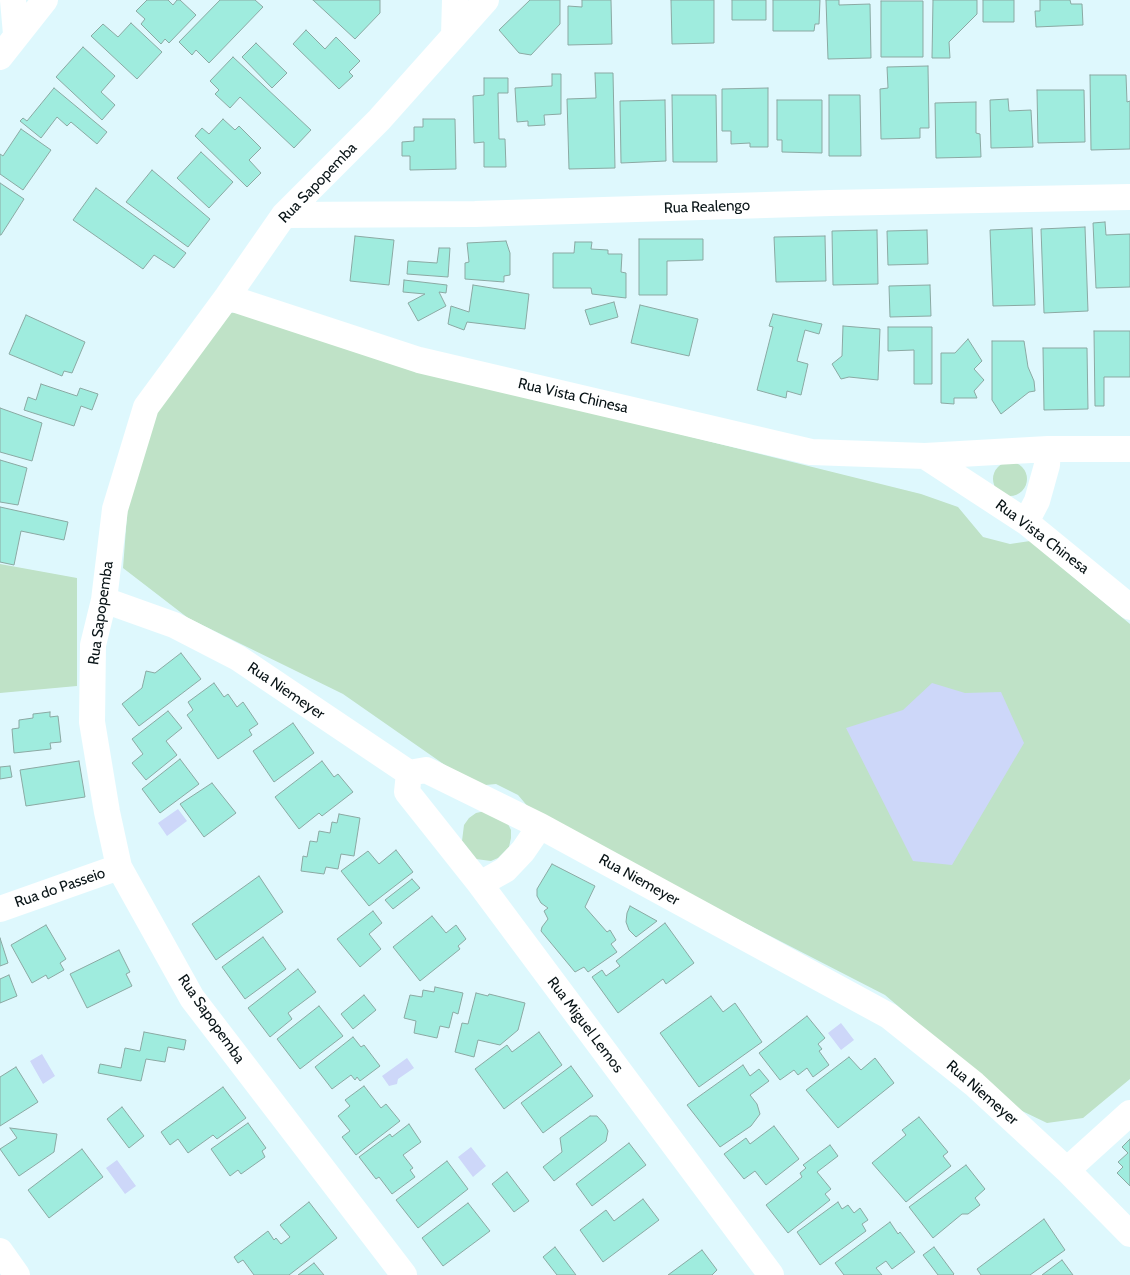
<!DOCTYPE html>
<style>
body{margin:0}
canvas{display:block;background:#def8fd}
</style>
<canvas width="1130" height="1275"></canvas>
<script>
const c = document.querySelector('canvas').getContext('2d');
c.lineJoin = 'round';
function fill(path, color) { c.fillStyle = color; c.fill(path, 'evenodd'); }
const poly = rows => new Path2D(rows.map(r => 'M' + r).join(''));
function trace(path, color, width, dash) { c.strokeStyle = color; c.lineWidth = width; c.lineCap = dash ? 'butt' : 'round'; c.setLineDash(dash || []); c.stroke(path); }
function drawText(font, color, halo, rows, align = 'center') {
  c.font = font + ' Cabin,sans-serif'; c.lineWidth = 4; c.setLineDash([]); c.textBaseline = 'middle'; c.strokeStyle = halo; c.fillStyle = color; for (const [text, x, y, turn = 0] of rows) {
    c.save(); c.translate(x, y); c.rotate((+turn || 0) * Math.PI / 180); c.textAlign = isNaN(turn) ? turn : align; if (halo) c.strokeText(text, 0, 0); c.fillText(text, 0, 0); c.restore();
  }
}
fill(poly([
 [248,312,418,369,921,494,958,507,983,537,1010,544,1030,541,1130,624,1130,1079,1083,1118,1047,1123,1020,1110,885,995,535,815,518,795,496,784,475,786,343,694,188,618,123,568,129,489,157,410,229,313],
 '993 479a17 17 0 1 1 34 0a17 17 0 1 1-34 0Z',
 [0,564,77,578,77,686,0,693],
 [485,811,507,822,511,830,511,838,509,847,498,858,491,861,476,859,462,841,464,825,469,818,476,813]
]), '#bfe2c7');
fill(poly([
 [932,683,965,693,1001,692,1024,743,952,865,913,861,846,728,903,710],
 [178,809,187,821,167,836,158,823],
 [841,1023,854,1040,841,1050,828,1033],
 [42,1054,55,1076,43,1084,30,1061],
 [407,1058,414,1068,398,1079,397,1084,389,1086,382,1076],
 [471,1147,486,1166,473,1177,458,1157],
 [117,1160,136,1186,125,1194,106,1168]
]), '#cdd7f9');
const building = poly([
 [147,0,168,0,173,5,177,0,180,0,196,15,169,43,165,39,161,44,141,24,145,19,136,11,147,0],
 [220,0,255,0,263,7,209,63,196,50,192,55,179,42,220,0],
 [313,0,380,0,380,13,355,39,313,0],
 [530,0,560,0,560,24,531,55,519,53,499,30,530,0],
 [582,0,611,0,612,44,568,45,568,6,582,7,582,0],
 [671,0,714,0,714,43,672,44,671,0],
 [732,0,766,0,766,20,732,20,732,0],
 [773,0,820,0,819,24,815,24,814,31,773,31,773,0],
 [826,0,839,0,839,5,870,4,871,58,828,59,826,0],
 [933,0,977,0,977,14,949,42,950,58,932,58,933,0],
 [983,0,1014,0,1014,22,983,22,983,0],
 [1040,0,1070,0,1071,4,1082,4,1083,25,1036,27,1035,11,1040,11,1040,0],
 [881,1,923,1,923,57,881,57,881,1],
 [131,23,162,52,137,79,91,36,103,24,118,37,131,23],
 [306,30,325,49,336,37,360,61,349,72,353,76,339,89,293,44,306,30],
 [256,43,287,73,272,88,242,57,256,43],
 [83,47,115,76,101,92,115,105,102,120,56,77,83,47],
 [233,57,311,130,294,148,240,97,230,108,215,94,219,90,210,81,233,57],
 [928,66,929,128,920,128,920,138,881,139,880,89,888,88,887,67,928,66],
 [595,73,613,73,615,168,569,169,567,99,596,98,595,73],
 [552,74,561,74,561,114,544,115,545,125,528,126,528,121,517,122,515,88,552,86,552,74],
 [1090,75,1126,75,1127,102,1130,101,1130,149,1091,150,1090,75],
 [484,78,508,78,508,93,498,93,499,139,505,139,506,167,484,167,484,142,474,143,473,96,484,95,484,78],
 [54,88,107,132,97,144,71,122,67,126,57,117,41,138,20,121,23,118,27,121,54,88],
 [768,88,768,147,750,147,750,143,731,144,731,131,722,131,722,89,768,88],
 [1037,90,1084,90,1085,142,1038,143,1037,90],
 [672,95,716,95,717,162,673,162,672,95],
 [829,95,860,95,861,156,829,156,829,95],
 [1008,99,1009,111,1031,110,1033,147,991,148,990,100,1008,99],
 [665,100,666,161,621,163,620,101,665,100],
 [777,100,822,100,822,153,782,152,782,140,777,140,777,100],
 [976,102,976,133,980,134,981,157,936,158,935,103,976,102],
 [223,119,235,130,239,126,261,148,249,160,261,173,247,187,195,136,202,128,209,134,223,119],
 [423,119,455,119,456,169,410,170,410,156,402,156,402,142,414,141,414,127,423,127,423,119],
 [21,129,51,150,23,190,0,174,0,154,3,156,21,129],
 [201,152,233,182,209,208,177,178,201,152],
 [152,170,210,219,188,247,126,202,152,170],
 [0,183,24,199,1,235,0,235,0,183],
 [96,188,186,253,174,268,154,255,143,269,73,220,96,188],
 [1105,222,1106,235,1130,234,1130,287,1096,288,1093,223,1105,222],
 [1085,227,1088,311,1044,313,1041,229,1085,227],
 [1032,228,1035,305,993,306,990,230,1032,228],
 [877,230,878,284,833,285,832,231,877,230],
 [927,230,928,264,888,265,887,231,927,230],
 [355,236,394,240,389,285,350,281,355,236],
 [825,236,826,281,776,282,774,237,825,236],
 [639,239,703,239,703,260,667,261,667,295,639,295,639,239],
 [506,241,510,253,510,275,504,276,504,282,465,279,465,263,469,262,467,243,506,241],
 [575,242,592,242,591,249,608,250,608,254,622,254,621,272,626,273,626,298,592,294,591,288,553,288,553,253,574,253,575,242],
 [439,248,450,248,448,277,407,274,408,261,437,263,439,248],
 [404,280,447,285,446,293,439,292,446,306,418,321,408,303,425,294,403,292,404,280],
 [473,285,529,294,525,329,467,322,464,330,448,324,451,306,469,312,473,285],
 [930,285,931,316,890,317,889,286,930,285],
 [614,302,618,317,590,325,585,310,614,302],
 [640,305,698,319,689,356,631,343,640,305],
 [773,314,822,324,819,334,805,330,797,361,808,364,801,395,787,391,786,398,757,390,773,327,769,326,773,314],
 [26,315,85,342,72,373,64,371,62,376,9,354,26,315],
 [843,326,880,329,878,380,849,377,841,379,832,364,842,356,843,326],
 [888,327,932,327,932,384,914,384,914,350,888,351,888,327],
 [1094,331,1130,331,1130,377,1104,377,1104,406,1095,406,1094,331],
 [968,339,982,361,974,369,984,380,974,391,977,398,954,398,954,404,941,403,941,353,955,353,968,339],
 [992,341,1024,341,1028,367,1034,381,1035,391,1029,392,1001,414,992,400,992,341],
 [1043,348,1087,348,1088,409,1044,410,1043,348],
 [41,384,77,396,80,388,98,394,92,410,81,406,74,426,24,410,28,397,36,400,41,384],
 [0,408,42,423,32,461,0,452,0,408],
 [0,460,27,468,18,505,0,502,0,460],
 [0,507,68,522,64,540,21,531,14,565,0,562,0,507],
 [181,653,201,679,139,726,122,704,142,688,146,671,155,673,181,653],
 [214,683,224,697,228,694,237,707,243,702,258,724,249,730,252,735,218,759,187,715,193,710,188,702,214,683],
 [168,711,182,728,166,741,177,755,146,780,132,763,143,754,132,739,168,711],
 [50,712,50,717,58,716,61,742,50,743,51,749,14,753,12,729,19,728,19,720,33,718,33,714,50,712],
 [293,723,314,753,274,782,253,751,293,723],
 [180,759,199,784,160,813,142,789,180,759],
 [79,761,85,797,26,806,20,770,79,761],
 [322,761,334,777,338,774,353,792,322,816,319,813,299,829,275,797,322,761],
 [10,766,12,777,0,779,0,767,10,766],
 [212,783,236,813,204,837,180,804,212,783],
 [339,814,360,818,354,856,341,854,338,869,326,867,324,874,301,871,303,856,307,857,310,841,317,842,319,831,330,833,332,822,337,823,339,814],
 [396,850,413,872,369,906,341,871,368,851,379,864,396,850],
 [552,864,595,886,585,907,607,932,610,930,616,940,611,944,617,952,588,972,584,967,575,972,541,931,542,927,548,919,544,911,548,908,541,903,537,896,537,889,552,864],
 [259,876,283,912,216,960,192,924,259,876],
 [412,879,420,888,393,909,385,900,412,879],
 [630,906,657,921,636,937,629,930,626,922,627,913,630,906],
 [373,911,382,923,369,934,381,949,360,967,337,939,373,911],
 [432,916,446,933,456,925,466,939,458,946,460,949,420,981,393,947,432,916],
 [665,923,694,963,666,984,663,979,618,1013,592,977,602,970,606,976,620,966,616,961,665,923],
 [46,925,66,959,60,963,64,970,48,979,46,975,32,983,11,945,46,925],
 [263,937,286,969,245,999,222,967,263,937],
 [0,938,8,963,0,966,0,938],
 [119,950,130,972,126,974,132,986,87,1008,70,974,119,950],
 [298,969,316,992,288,1013,292,1019,270,1037,248,1008,298,969],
 [9,975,17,996,0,1003,0,979,9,975],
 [435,987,463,993,458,1014,453,1012,449,1028,440,1026,437,1038,414,1033,416,1021,404,1018,410,995,422,997,423,990,434,992,435,987],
 [476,993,488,996,489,994,525,1003,518,1030,500,1045,478,1040,474,1057,455,1052,462,1023,468,1024,476,993],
 [364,995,376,1010,353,1029,341,1014,364,995],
 [711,996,723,1012,735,1003,762,1042,699,1087,660,1033,711,996],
 [319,1006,343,1036,300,1069,277,1039,319,1006],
 [807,1016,825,1038,818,1044,822,1049,819,1051,829,1065,813,1077,807,1068,798,1075,794,1070,780,1080,759,1053,807,1016],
 [144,1032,186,1040,184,1050,168,1047,165,1062,146,1059,141,1081,98,1073,100,1064,121,1068,125,1048,140,1051,144,1032],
 [539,1032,562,1065,504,1109,475,1069,507,1045,512,1052,539,1032],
 [353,1037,361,1047,364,1045,380,1066,360,1081,357,1077,355,1080,351,1075,332,1089,315,1067,353,1037],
 [849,1057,861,1070,875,1058,894,1083,838,1128,806,1090,849,1057],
 [743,1065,750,1076,759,1069,769,1081,750,1095,757,1104,760,1114,751,1126,720,1147,687,1105,743,1065],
 [571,1066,593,1096,543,1133,521,1103,571,1066],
 [16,1067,38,1102,0,1126,0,1077,16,1067],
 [364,1086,381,1108,386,1104,400,1121,356,1155,342,1137,350,1131,338,1116,350,1106,345,1100,364,1086],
 [223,1087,246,1118,217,1139,213,1135,188,1153,178,1139,170,1145,161,1132,223,1087],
 [122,1107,144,1136,129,1148,107,1119,122,1107],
 [590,1116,597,1116,605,1125,608,1131,606,1141,554,1181,543,1167,562,1152,560,1138,590,1116],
 [919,1117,948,1152,943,1156,951,1166,906,1202,872,1163,906,1135,902,1130,919,1117],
 [248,1123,266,1148,262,1151,265,1157,241,1174,238,1170,230,1176,211,1149,248,1123],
 [409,1124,421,1142,403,1155,413,1168,410,1170,415,1177,392,1194,379,1177,376,1179,359,1157,390,1134,392,1137,409,1124],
 [774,1126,799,1159,766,1185,755,1171,744,1179,724,1154,746,1138,750,1144,774,1126],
 [10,1128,57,1134,54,1152,19,1176,0,1149,17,1138,10,1128],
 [1130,1139,1130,1186,1117,1173,1123,1167,1118,1162,1128,1153,1122,1147,1130,1139],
 [629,1143,646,1165,592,1206,576,1184,629,1143],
 [830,1145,838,1156,817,1172,831,1189,825,1194,830,1200,788,1233,766,1205,802,1177,800,1173,806,1168,803,1165,830,1145],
 [82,1149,103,1177,49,1218,28,1190,82,1149],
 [447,1161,468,1189,418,1228,396,1200,447,1161],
 [966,1165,985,1189,975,1198,980,1205,968,1214,962,1214,933,1238,909,1207,966,1165],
 [507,1172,529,1201,514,1212,492,1184,507,1172],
 [643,1199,659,1220,603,1262,580,1230,606,1210,614,1221,643,1199],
 [309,1202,337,1238,289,1275,254,1275,243,1260,238,1263,234,1257,268,1231,274,1240,276,1238,281,1244,290,1237,280,1225,309,1202],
 [838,1202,842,1209,848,1205,854,1213,860,1208,868,1220,862,1224,866,1231,820,1265,797,1232,838,1202],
 [468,1203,490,1231,443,1266,422,1238,468,1203],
 [1044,1219,1065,1250,1030,1275,981,1275,977,1269,1044,1219],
 [890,1222,898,1234,900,1232,915,1252,892,1269,886,1261,876,1268,882,1275,844,1275,835,1263,890,1222],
 [555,1247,576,1275,557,1275,543,1257,555,1247],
 [934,1247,954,1274,953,1275,938,1275,923,1255,934,1247],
 [702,1250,717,1270,712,1275,668,1275,702,1250],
 [1062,1260,1073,1275,1042,1275,1062,1260],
 [314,1263,324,1275,298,1275,314,1263]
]);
fill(building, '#9fecde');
trace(building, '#8ba9a3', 1);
trace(poly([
 [13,0,16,34],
 [454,35,455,0],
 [0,57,45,0],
 [284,215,475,214,830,203,1130,197],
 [227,297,419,360,811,452,925,456,1048,449,1130,449],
 [925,456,1026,522,1130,607],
 [1026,522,1037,501,1047,465,1048,449],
 [104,600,174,625,238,658,409,773,426,770,540,826,889,1016,974,1084,1067,1170,1130,1234],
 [409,773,407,792,480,884,771,1275],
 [480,884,505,870,523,851,540,826],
 [0,909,119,867],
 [1067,1170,1130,1113],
 [0,1251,17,1275],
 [404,1275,192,998,119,867,107,812,92,722,93,645,104,600,115,509,146,407,227,297,284,215,379,120,486,0]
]), '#fff', 26);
drawText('15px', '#081316', '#fff', [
 ["Rua Sapopemba",318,183,-46],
 ["Rua Realengo",707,207,-2],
 ["Rua Vista Chinesa",573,396,13],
 ["Rua Vista Chinesa",1042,537,37],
 ["Rua Sapopemba",101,613,-82],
 ["Rua Niemeyer",286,691,34],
 ["Rua Niemeyer",639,880,29],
 ["Rua do Passeio",60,888,-19],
 ["Rua Sapopemba",211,1019,55],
 ["Rua Miguel Lemos",585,1025,53],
 ["Rua Niemeyer",982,1093,41]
]);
</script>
